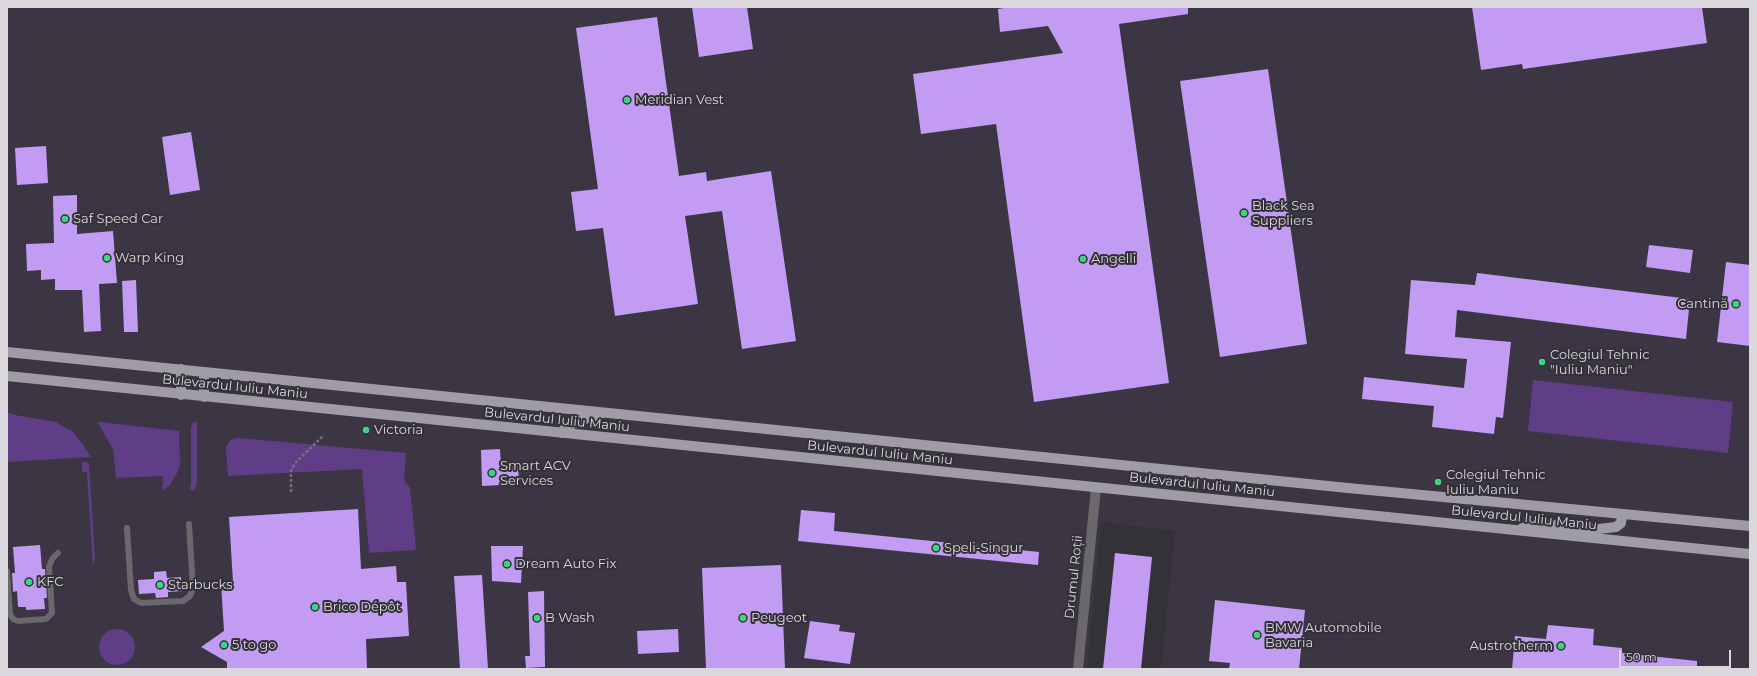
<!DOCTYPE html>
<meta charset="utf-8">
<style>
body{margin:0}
#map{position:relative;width:1757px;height:676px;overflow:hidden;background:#343139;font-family:Montserrat,sans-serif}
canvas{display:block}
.frame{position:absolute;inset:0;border:8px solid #dad7dd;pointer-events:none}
.scale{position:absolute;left:1619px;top:650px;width:112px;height:18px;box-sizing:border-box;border:2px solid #dad7dd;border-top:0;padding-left:5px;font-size:12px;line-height:14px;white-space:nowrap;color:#dad7dd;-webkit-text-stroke:3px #343139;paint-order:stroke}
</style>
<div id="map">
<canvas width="1757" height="676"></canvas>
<div class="frame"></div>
<div class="scale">50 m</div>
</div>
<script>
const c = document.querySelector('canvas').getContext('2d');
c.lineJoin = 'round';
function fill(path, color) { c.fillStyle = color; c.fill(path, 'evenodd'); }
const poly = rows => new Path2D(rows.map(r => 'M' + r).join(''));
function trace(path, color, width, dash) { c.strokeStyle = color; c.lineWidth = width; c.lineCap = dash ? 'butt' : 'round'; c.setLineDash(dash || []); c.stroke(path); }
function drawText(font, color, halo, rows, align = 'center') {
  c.font = font + ' Montserrat,sans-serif'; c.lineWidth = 4; c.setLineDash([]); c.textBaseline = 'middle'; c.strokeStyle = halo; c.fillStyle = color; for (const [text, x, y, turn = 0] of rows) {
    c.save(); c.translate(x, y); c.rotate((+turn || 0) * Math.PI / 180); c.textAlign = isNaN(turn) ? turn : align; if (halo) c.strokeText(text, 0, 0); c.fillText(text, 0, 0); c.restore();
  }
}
fill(poly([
 [7,7,1750,7,1750,669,1161,669,1175,531,1101,522,1087,669,7,669]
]), '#3b3544');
fill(poly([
 [1533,380,1733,402,1728,453,1528,431],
 [7,412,15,415,56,422,73,432,83,445,91,457,7,462],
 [100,422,179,431,180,465,177,473,169,486,162,490,163,476,116,478,113,449,98,423],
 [193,422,197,423,197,481,196,488,192,491,189,488,191,485,191,428],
 [238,438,406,453,404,480,410,488,416,550,369,553,362,469,228,476,226,449,228,443,232,439],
 [82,462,87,462,89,465,95,558,93,568,87,472,82,472],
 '99 647a18 18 0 1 1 36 0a18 18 0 1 1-36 0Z'
]), '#603d87');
fill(poly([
 [692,7,747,7,753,49,699,57],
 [1010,7,1188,7,1188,14,1119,24,1169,383,1034,402,996,124,921,134,913,74,1063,53,1048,26,1000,32,998,9],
 [1472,7,1702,7,1707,43,1523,69,1522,64,1481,70],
 [657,17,679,176,706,172,707,181,771,171,796,341,742,349,722,211,685,216,698,304,615,316,603,228,576,231,571,192,598,189,576,28],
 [1268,69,1307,344,1220,357,1180,81],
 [191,132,200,190,170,195,162,137],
 [46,146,48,183,17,185,15,148],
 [77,195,77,234,113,231,117,283,99,284,101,331,84,332,82,290,55,290,55,279,41,280,41,270,27,271,26,244,54,243,53,196],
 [1649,245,1693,250,1690,273,1646,267],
 [1726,262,1750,265,1750,346,1717,342],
 [1477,273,1690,299,1686,339,1457,310,1455,337,1511,342,1503,418,1496,417,1494,434,1432,427,1434,406,1362,399,1364,377,1464,388,1467,359,1405,354,1411,280,1475,285],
 [136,280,138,332,124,332,122,281],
 [500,449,501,467,518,466,519,480,502,480,502,485,482,486,481,450],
 [358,509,361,569,396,566,397,582,406,582,409,636,366,639,367,669,227,669,227,662,201,647,224,631,221,583,233,582,229,517],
 [801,510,835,513,834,531,1039,552,1038,565,798,541],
 [40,545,42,569,45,569,47,598,44,598,45,609,26,610,26,607,18,607,17,591,13,592,12,573,15,573,13,547],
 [491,546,523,546,521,583,492,581],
 [1115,553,1152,557,1141,669,1103,669],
 [781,565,785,669,706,669,702,568],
 [166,571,167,578,181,577,182,591,168,592,168,597,156,598,155,593,139,594,138,580,154,579,154,572],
 [482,575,488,669,460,669,454,576],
 [544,591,545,667,526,668,525,656,530,656,528,592],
 [1215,600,1305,610,1299,669,1229,669,1230,663,1209,661],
 [810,621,840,625,839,631,855,633,850,664,804,658],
 [1548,625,1594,629,1593,645,1622,648,1622,653,1697,661,1697,669,1512,669,1515,636,1546,639],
 [678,629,679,652,638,654,637,631]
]), '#c29cf2');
trace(poly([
 [291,492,291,471,295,463,324,435]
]), '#737077', 2.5, [3, 2]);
trace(poly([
 [127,528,131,590,134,599,141,603,183,601,190,596,193,588,189,524],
 [7,571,10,614,13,619,18,621,46,619,52,613,49,567,52,559,58,553]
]), '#6a686c', 6);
trace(poly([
 [1078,669,1096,488]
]), '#6a686c', 10);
trace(poly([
 [7,352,1348,488,1750,526],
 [7,376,1750,554],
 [181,395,181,369],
 [204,397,204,372],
 [561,433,565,428,578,421,599,415],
 [1522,528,1539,524,1599,529,1616,527,1621,523,1622,514]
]), '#a09ca5', 10);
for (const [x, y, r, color] of [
 [627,100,4,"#3ad77f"],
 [1244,213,4,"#3ad77f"],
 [65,219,4,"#3ad77f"],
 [107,258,4,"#3ad77f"],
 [1083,259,4,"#3ad77f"],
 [1736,304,4,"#3ad77f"],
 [1542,362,4,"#3ad77f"],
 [366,430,4,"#3ad77f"],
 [492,473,4,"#3ad77f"],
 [1438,482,4,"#3ad77f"],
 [936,548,4,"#3ad77f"],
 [507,564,4,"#3ad77f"],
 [29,582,4,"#3ad77f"],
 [160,585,4,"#3ad77f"],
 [315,607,4,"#3ad77f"],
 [537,618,4,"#3ad77f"],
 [743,618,4,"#3ad77f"],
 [1257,635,4,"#3ad77f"],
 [224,645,4,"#3ad77f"],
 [1561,646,4,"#3ad77f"]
]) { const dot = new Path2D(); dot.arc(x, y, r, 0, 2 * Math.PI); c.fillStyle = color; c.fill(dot); trace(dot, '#343139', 1.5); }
drawText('13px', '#dad7dd', '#343139', [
 ["Meridian Vest",635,100],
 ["Black Sea",1252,206],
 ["Suppliers",1252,221],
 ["Saf Speed Car",73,219],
 ["Warp King",115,258],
 ["Angelli",1091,259],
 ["Cantină",1728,304,"right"],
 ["Colegiul Tehnic",1550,355],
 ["\"Iuliu Maniu\"",1550,370],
 ["Victoria",374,430],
 ["Smart ACV",500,466],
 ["Services",500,481],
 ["Colegiul Tehnic",1446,475],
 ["Iuliu Maniu",1446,490],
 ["Speli-Singur",944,548],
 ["Dream Auto Fix",515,564],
 ["KFC",37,582],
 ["Starbucks",168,585],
 ["Brico Dépôt",323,607],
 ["B Wash",545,618],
 ["Peugeot",751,618],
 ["BMW Automobile",1265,628],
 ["Bavaria",1265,643],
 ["5 to go",232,645],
 ["Austrotherm",1553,646,"right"]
], 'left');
drawText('13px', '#dad7dd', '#343139', [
 ["Bulevardul Iuliu Maniu",235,387,6],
 ["Bulevardul Iuliu Maniu",557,420,6],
 ["Bulevardul Iuliu Maniu",880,453,6],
 ["Bulevardul Iuliu Maniu",1202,485,6],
 ["Bulevardul Iuliu Maniu",1524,518,6],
 ["Drumul Roții",1074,577,-84]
]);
</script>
